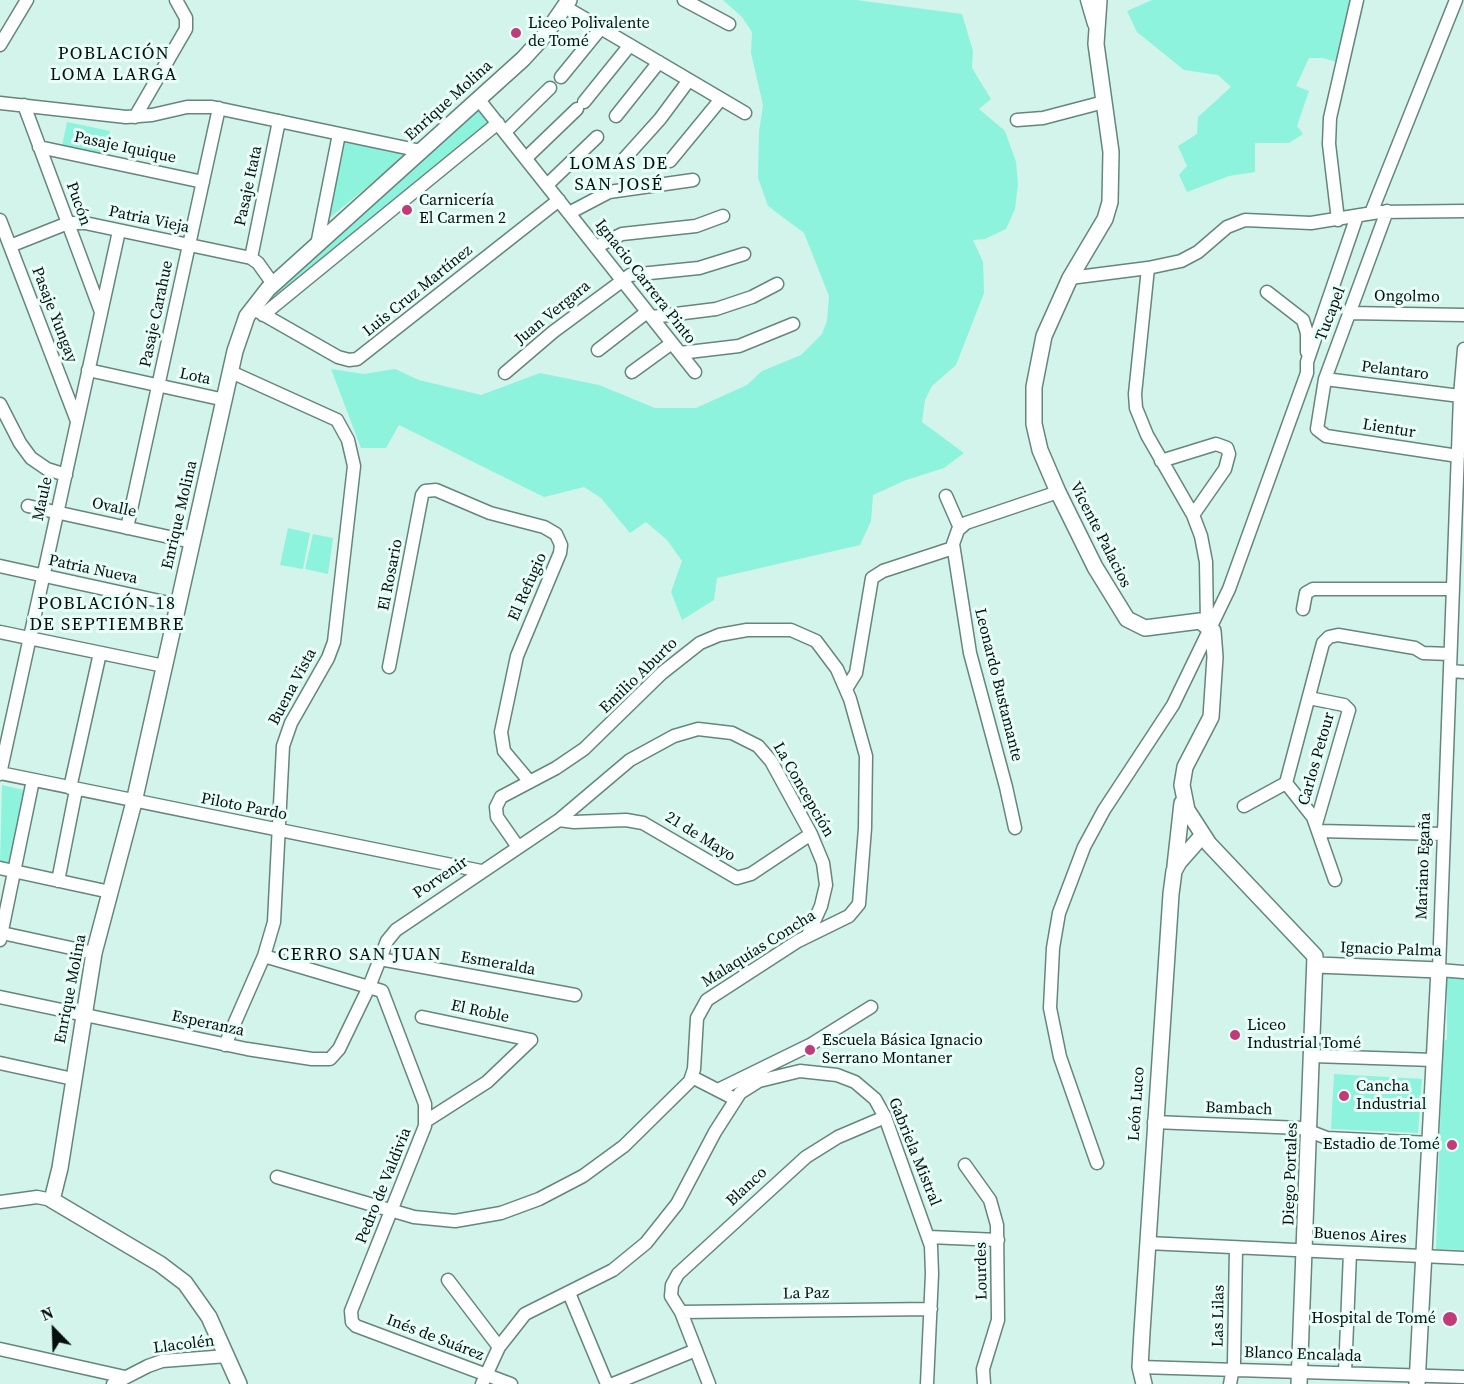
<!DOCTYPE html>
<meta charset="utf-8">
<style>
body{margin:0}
#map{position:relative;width:1464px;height:1384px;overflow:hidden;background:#d2f4eb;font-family:"Source Serif 4",serif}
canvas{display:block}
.north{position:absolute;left:24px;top:1300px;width:60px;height:60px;-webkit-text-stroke:4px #e9fef8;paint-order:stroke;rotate:337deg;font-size:16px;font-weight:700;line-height:24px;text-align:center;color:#05100d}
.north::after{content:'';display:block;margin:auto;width:21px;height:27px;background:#05100d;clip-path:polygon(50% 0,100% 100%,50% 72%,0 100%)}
</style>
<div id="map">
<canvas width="1464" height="1384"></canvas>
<div class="north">N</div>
</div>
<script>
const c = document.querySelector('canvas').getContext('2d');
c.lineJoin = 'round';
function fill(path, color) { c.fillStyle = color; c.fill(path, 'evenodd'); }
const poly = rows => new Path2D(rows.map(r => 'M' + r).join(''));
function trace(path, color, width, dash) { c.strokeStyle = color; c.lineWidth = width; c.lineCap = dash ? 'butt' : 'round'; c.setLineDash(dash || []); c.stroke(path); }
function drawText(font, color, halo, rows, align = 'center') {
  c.font = font + ' "Source Serif 4",serif'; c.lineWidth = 6; c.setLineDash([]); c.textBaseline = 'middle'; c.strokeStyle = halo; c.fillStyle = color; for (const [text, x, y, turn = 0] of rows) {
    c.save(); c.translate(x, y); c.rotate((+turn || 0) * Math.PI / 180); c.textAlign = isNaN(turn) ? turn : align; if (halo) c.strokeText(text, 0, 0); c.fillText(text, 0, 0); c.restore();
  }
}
fill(poly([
 [723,0,856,0,962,14,973,51,972,68,991,99,979,109,1005,131,1016,162,1018,184,1015,209,1006,229,985,239,973,240,983,262,984,293,956,365,932,386,925,400,922,422,964,453,944,468,906,480,873,495,871,521,860,545,717,578,714,600,682,620,671,592,682,561,667,540,646,522,630,533,601,498,584,487,544,497,399,425,386,448,361,448,331,369,364,374,395,369,419,380,481,395,540,373,599,385,655,408,696,408,747,385,762,371,801,355,822,334,827,321,829,296,804,233,768,206,758,178,759,132,763,105,751,53,752,32,742,17],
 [1152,0,1352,0,1337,62,1323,58,1309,58,1296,86,1309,91,1297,126,1303,134,1289,143,1255,143,1255,172,1229,176,1187,192,1179,175,1187,166,1178,146,1197,134,1198,117,1231,87,1218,75,1184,70,1137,32,1127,11],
 [475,111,482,111,490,120,490,126,266,309,261,304],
 [67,122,110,131,105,156,62,146],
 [342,142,407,154,326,221],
 [288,528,310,533,303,569,280,565],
 [313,534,333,538,328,574,305,569],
 [2,785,28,791,12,868,0,865],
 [1447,977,1464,978,1464,1250,1436,1249,1443,1042,1447,1039],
 [1334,1074,1422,1079,1418,1133,1331,1129]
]), '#8df3dc');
const minor = poly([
 [684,0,729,24],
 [1087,0,1094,24],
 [565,7,745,113],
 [0,45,27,0],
 [561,77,601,28],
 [479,100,695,372],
 [584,102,630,45],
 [0,103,126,117,152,115,187,107,212,107,421,151],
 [24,105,101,312],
 [616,116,659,62],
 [135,117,186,29,186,18,176,0],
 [1017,120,1043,118,1104,102],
 [505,132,550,88],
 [39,147,203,182],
 [526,158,577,109],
 [624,159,660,119,689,80],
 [670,161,721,99],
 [547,185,597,137],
 [1387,211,1325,379,1317,429,1326,436,1458,456],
 [569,213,609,192,693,180],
 [1371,213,1456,0],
 [0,220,77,421],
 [1338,220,1329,144,1330,118,1357,0],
 [317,245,339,134],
 [10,246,68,223,85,223,251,258,258,263,273,284],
 [596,247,622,234,696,226,723,216],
 [251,258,279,121],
 [1148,268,1135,394,1136,408,1147,435,1193,515,1201,536,1206,562,1207,624],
 [1070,278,1148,268,1181,261,1198,252,1227,227,1245,220,1311,223,1379,212,1464,211],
 [1267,292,1303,320,1307,333,1307,352],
 [252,308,338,357,349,360,357,359,559,200],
 [1349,313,1464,315],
 [263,315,498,123],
 [652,317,716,309,752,297,777,284],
 [1464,349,1460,396,1439,970,1464,972],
 [598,350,647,312],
 [680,353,739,346,793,324],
 [88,370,225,400],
 [632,372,672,343],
 [505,373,553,332,630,275,699,268,744,254],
 [1325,379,1460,396],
 [0,404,20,443,31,458,47,469,66,475],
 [1161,461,1216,444,1227,448,1229,454,1225,469,1193,515],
 [946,496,960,528],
 [28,506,192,542],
 [127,528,219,108],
 [0,566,178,605],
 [1303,609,1306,593,1313,589,1453,589],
 [0,632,164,666],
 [389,667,422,495,425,491,436,490,490,513,544,527,556,534,561,545,560,553,517,656,501,732,504,751,530,782],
 [1450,671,1464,672],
 [846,689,856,673,872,578,883,571,953,548],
 [1309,698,1344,705,1349,710,1316,824],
 [0,773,481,871],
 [0,774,119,231],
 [1286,783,1313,817,1335,880],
 [70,788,100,653],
 [1244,806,1286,783,1323,643,1329,637,1338,635,1415,648,1423,653,1450,654],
 [559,820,574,822,626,820,643,823,737,878,751,874,811,834],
 [1015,828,1006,787,970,653,953,544,958,530,966,523,1058,492],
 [1319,831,1444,834],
 [0,868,110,892],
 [58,881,76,790],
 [2,933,94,953],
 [0,940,33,780],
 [264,956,382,991,425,1104,425,1126,351,1311,352,1322,356,1326,511,1384],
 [380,959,575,995],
 [0,997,247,1049,312,1059,330,1059,339,1049,369,987,387,941,396,930,559,820,630,760,674,736,698,729,732,733,758,746,771,761,811,834,823,863,826,885,821,906,808,935],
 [422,1017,531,1040],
 [225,1045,264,956,274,922,283,746,291,723,328,658,334,642,354,466,348,440,337,420,231,372],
 [1313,1056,1434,1060],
 [0,1063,73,1079],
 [692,1077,735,1099],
 [718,1090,810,1045,871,1007],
 [426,1121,487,1082,531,1040],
 [1154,1122,1301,1128,1327,1138,1430,1143],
 [1097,1163,1060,1057,1050,1008,1053,948,1059,913,1084,847,1104,810,1173,705,1229,589,1307,373,1307,362,1357,216],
 [965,1165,990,1200,997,1225,998,1320,983,1369,984,1384],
 [277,1177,414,1217,455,1221,501,1213,539,1199,583,1176,624,1146,690,1081,694,1069,697,1018,707,1000,798,941,849,916,859,904,865,828,866,756,850,699,837,669,816,641,791,630,747,630,719,635,700,643,662,673,584,749,556,768,501,797,496,807,497,817,518,847],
 [0,1202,37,1197,52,1200],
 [929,1237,998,1240],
 [1147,1243,1464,1258],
 [448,1280,499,1347],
 [569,1293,607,1384],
 [681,1312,931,1309],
 [0,1349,125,1377],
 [1140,1367,1464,1377],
 [1345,1373,1350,1253],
 [113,1384,148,1366,162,1361,227,1356],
 [482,1384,499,1347,525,1314,613,1270,646,1243,677,1204,715,1132,740,1093,759,1081,800,1071,837,1075,855,1082,875,1099,885,1117,931,1246,932,1274,927,1384],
 [613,1384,696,1350],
 [709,1384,681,1312,671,1296,672,1285,678,1274,806,1157,838,1137,885,1117],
 [1230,1384,1234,1363,1236,1248]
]);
const major = poly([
 [1099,0,1096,44,1111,152,1110,202,1105,219,1070,278,1044,336,1034,387,1034,424,1040,450,1058,492,1095,567,1127,619,1145,628,1200,621,1213,631,1215,657,1211,717,1185,767,1182,785,1187,810,1209,844,1315,956,1299,1384],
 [1175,866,1182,803],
 [1317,965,1439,970,1417,1384],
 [239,1384,209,1317,185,1283,160,1264,52,1200,60,1168,94,953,134,802,235,351,247,316,268,289,523,59,545,35,569,0],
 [1144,1384,1140,1367,1142,1332,1171,894,1174,871,1179,862,1202,836]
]);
trace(minor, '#66857d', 15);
trace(major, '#66857d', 18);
trace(minor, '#fff', 12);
trace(major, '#fff', 15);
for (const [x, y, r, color] of [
 [516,33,6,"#c13b7b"],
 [407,210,6,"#c13b7b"],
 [1235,1035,6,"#c13b7b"],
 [810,1050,6,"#c13b7b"],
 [1344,1096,6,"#c13b7b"],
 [1452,1145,6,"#c13b7b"],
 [1450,1319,8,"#c13b7b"]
]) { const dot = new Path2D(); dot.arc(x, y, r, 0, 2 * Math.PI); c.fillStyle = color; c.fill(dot); trace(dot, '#e9fef8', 2); }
drawText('16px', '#05100d', '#e9fef8', [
 ["Liceo Polivalente",528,24],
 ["de Tomé",528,42],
 ["Carnicería",419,201],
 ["El Carmen 2",419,219],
 ["Liceo",1247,1026],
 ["Industrial Tomé",1247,1044],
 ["Escuela Básica Ignacio",822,1041],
 ["Serrano Montaner",822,1059],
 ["Cancha",1356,1087],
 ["Industrial",1356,1105],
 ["Estadio de Tomé",1440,1145,"right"],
 ["Hospital de Tomé",1436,1319,"right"]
], 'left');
drawText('16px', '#05100d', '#e9fef8', [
 ["Enrique Molina",449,101,-42],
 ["Pasaje Iquique",125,148,12],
 ["Pasaje Itata",249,186,-78],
 ["Pucón",78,204,70],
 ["Patria Vieja",149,220,12],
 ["Ignacio Carrera Pinto",645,282,52],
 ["Luis Cruz Martínez",418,291,-39],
 ["Ongolmo",1407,297,1],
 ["Juan Vergara",553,313,-39],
 ["Pasaje Carahue",157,314,-78],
 ["Tucapel",1331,314,-69],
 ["Pasaje Yungay",54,315,69],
 ["Pelantaro",1395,371,7],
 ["Lota",195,377,12],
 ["Lientur",1389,429,9],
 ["Maule",43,499,-78],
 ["Ovalle",114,508,12],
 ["Enrique Molina",180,515,-77],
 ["Vicente Palacios",1100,535,63],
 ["Patria Nueva",93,570,12],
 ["El Rosario",391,575,-79],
 ["El Refugio",528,587,-66],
 ["Emilio Aburto",639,676,-44],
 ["Leonardo Bustamante",998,685,76],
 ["Buena Vista",293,687,-62],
 ["Carlos Petour",1317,759,-74],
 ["La Concepción",803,790,60],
 ["Piloto Pardo",244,807,11],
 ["21 de Mayo",700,837,32],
 ["Mariano Egaña",1424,866,-88],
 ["Porvenir",441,878,-34],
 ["Malaquías Concha",759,949,-32],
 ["Ignacio Palma",1391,950,2],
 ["Esmeralda",498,964,10],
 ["Enrique Molina",71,989,-79],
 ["El Roble",480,1012,12],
 ["Esperanza",208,1024,12],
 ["León Luco",1137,1104,-86],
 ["Bambach",1239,1109,2],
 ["Gabriela Mistral",914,1152,68],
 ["Diego Portales",1291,1174,-88],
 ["Pedro de Valdivia",384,1186,-68],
 ["Blanco",747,1187,-43],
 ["Buenos Aires",1360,1236,3],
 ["Lourdes",982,1271,-91],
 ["La Paz",806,1294,-1],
 ["Las Lilas",1219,1316,-89],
 ["Inés de Suárez",435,1338,21],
 ["Llacolén",184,1345,-7],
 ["Blanco Encalada",1303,1355,2]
]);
c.letterSpacing = '1.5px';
drawText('18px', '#05100d', '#e9fef8', [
 ["POBLACIÓN",114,54],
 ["LOMA LARGA",114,75],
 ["LOMAS DE",619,164],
 ["SAN JOSÉ",619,185],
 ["POBLACIÓN 18",107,604],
 ["DE SEPTIEMBRE",107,625],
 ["CERRO SAN JUAN",360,955]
]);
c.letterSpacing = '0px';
</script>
